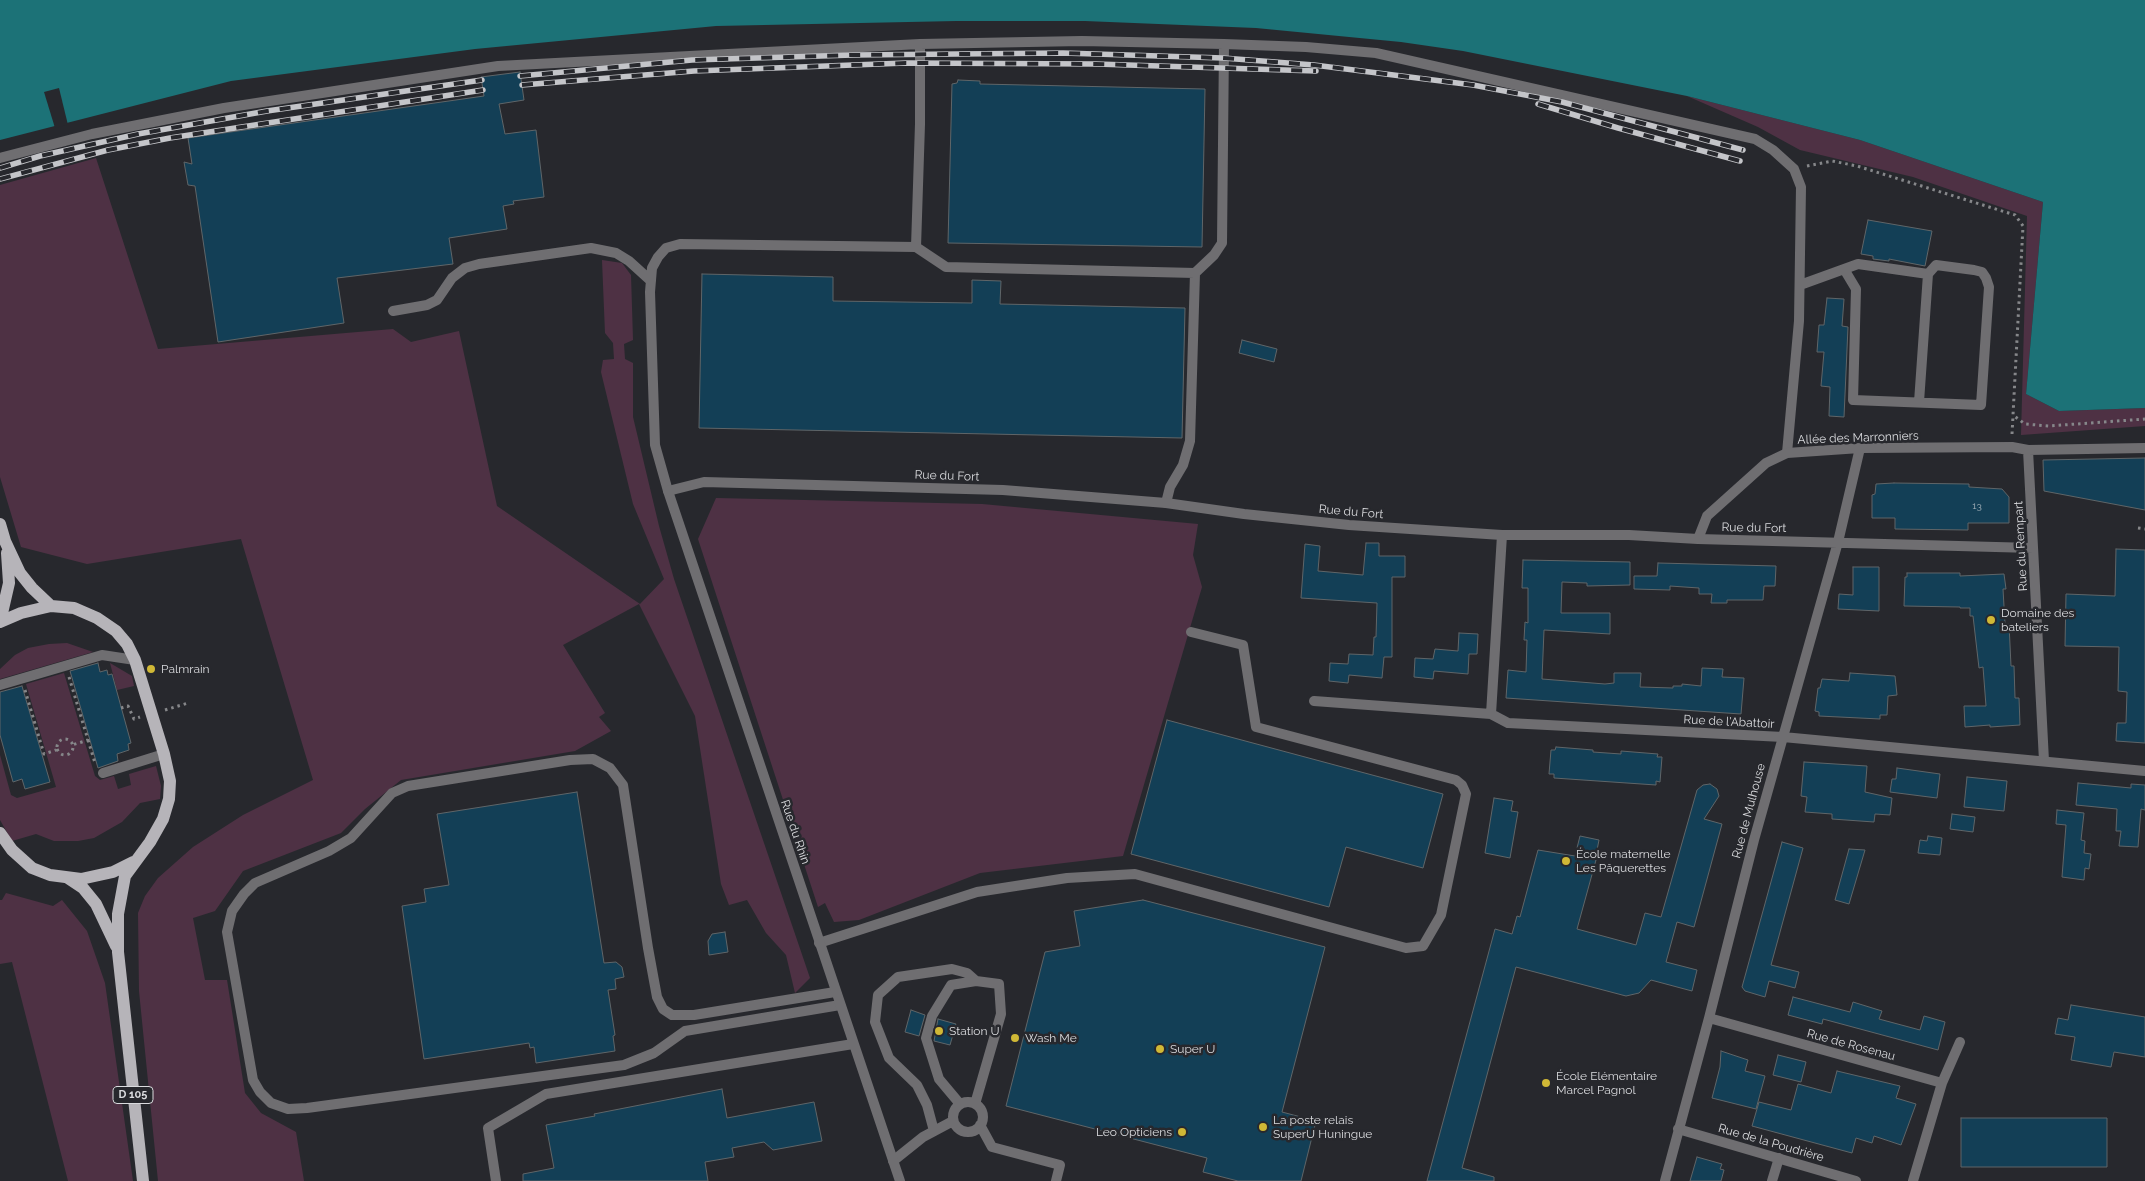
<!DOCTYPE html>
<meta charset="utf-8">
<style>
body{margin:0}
canvas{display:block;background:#27282d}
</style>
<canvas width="2145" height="1181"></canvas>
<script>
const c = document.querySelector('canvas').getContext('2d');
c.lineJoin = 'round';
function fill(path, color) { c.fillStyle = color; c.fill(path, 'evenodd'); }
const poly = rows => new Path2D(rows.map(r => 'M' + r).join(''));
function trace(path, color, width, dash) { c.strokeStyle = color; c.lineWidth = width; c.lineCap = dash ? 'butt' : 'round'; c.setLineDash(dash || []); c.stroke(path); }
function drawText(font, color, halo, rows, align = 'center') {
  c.font = font + ' Raleway,sans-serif'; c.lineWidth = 5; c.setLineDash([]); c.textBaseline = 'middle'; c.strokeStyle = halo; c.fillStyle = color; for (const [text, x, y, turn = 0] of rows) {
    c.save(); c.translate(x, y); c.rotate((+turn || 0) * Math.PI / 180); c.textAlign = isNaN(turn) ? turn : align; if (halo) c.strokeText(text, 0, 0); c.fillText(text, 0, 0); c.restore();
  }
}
fill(poly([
 [1687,96,1860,140,2043,202,2026,394,2059,411,2145,408,2145,426,2021,435,2027,216,1913,177,1800,150,1758,127],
 [96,158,158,349,393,329,411,342,459,331,497,506,640,604,664,579,633,504,601,372,603,360,614,359,613,343,605,333,602,260,622,263,631,275,633,340,624,344,625,359,633,363,633,417,659,526,674,579,810,978,795,993,786,955,766,933,747,900,729,905,721,884,695,716,639,604,563,645,605,713,599,717,611,731,575,751,401,780,365,809,341,833,243,871,215,911,193,918,205,980,227,980,245,1093,261,1113,296,1132,304,1181,158,1181,139,991,138,913,145,896,158,878,193,847,243,815,313,780,241,539,87,564,21,547,0,477,0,185],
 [716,498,982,504,1198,524,1193,555,1202,587,1123,856,980,873,859,920,834,922,825,903,818,907,698,539],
 [67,643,93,652,0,679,0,669,15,655,28,648,49,644],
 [110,663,132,676,134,686,117,690],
 [64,673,95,776,100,780,114,776,118,789,131,785,129,774,156,766,161,786,160,799,140,803,122,822,94,838,78,841,54,841,36,834,12,841,0,820,0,755,11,795,17,798,56,787,26,684],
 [6,893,53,906,62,900,87,931,105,983,133,1181,68,1181,12,962,0,964,0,900,2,900]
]), '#4e3144');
fill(poly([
 [0,0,2145,0,2145,408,2059,411,2026,394,2043,202,1860,140,1687,96,1463,51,1401,42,1256,28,1085,21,956,21,716,26,475,49,231,81,0,140]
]), '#1c7277');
fill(poly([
 [59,88,68,125,55,128,44,92]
]), '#27282d');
const building = poly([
 [520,72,524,100,499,104,505,134,536,130,544,197,513,201,514,204,503,206,507,229,449,238,453,264,337,278,344,323,218,342,195,186,188,185,184,162,192,164,188,138,484,96,481,77,520,72],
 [958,80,980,81,980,84,1205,89,1202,247,948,243,952,84,957,83,958,80],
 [1868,220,1932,231,1925,266,1889,259,1889,261,1873,259,1873,256,1861,254,1868,220],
 [702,274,833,277,833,301,972,303,972,280,1001,281,1000,304,1185,308,1182,438,699,428,702,274],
 [1827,298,1844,299,1842,326,1848,327,1844,417,1829,416,1830,387,1821,386,1824,352,1817,352,1819,325,1824,325,1827,298],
 [1242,340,1277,349,1274,362,1239,353,1242,340],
 [2145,458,2145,510,2044,491,2043,460,2145,458],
 [1894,483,1969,484,1969,487,2002,489,2009,497,2009,523,1968,523,1968,530,1895,529,1895,518,1872,518,1872,495,1875,494,1876,484,1894,483],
 [1366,543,1379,543,1379,556,1405,556,1405,577,1392,577,1392,657,1384,657,1382,678,1349,675,1348,683,1329,681,1330,663,1348,664,1349,654,1373,655,1374,637,1376,637,1377,603,1301,598,1305,544,1320,546,1318,571,1363,575,1366,543],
 [2116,549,2145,550,2145,743,2116,741,2117,723,2126,723,2127,692,2118,691,2119,647,2065,646,2066,594,2115,596,2116,549],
 [1523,560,1630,562,1630,585,1587,586,1587,583,1562,582,1561,613,1610,613,1610,634,1544,630,1542,679,1605,684,1614,683,1614,673,1641,673,1640,687,1673,688,1673,686,1682,686,1682,684,1701,686,1702,668,1723,669,1722,677,1744,678,1741,714,1506,698,1508,670,1526,672,1527,640,1524,640,1525,622,1528,623,1528,588,1522,588,1523,560],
 [1658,563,1776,566,1775,586,1764,586,1763,600,1727,600,1727,603,1711,603,1712,594,1699,594,1699,588,1670,586,1670,590,1634,589,1634,576,1657,576,1658,563],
 [1853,567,1879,567,1879,611,1838,609,1839,594,1853,595,1853,567],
 [1907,573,1960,573,1960,576,2004,574,2006,589,2003,589,2005,624,2009,624,2011,666,2014,666,2015,698,2019,698,2020,725,1990,727,1990,725,1965,727,1964,706,1986,706,1983,667,1979,668,1973,616,1970,616,1970,608,1960,608,1960,607,1904,606,1905,577,1907,577,1907,573],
 [1459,633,1478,634,1477,654,1469,654,1468,674,1434,671,1433,679,1414,677,1415,658,1433,659,1435,649,1458,651,1459,633],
 [98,663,100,672,107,670,108,675,112,674,131,743,128,744,129,750,117,754,118,761,98,768,70,671,98,663],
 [1850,673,1895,676,1897,695,1888,696,1887,715,1880,715,1880,719,1819,716,1819,712,1815,711,1818,688,1820,688,1822,679,1849,681,1850,673],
 [22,686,50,782,25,789,22,779,13,782,0,735,0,692,22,686],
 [1167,720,1443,794,1423,868,1346,847,1329,907,1131,854,1167,720],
 [1556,747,1593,750,1593,752,1621,754,1621,751,1658,754,1657,757,1662,757,1660,782,1656,781,1656,785,1554,778,1554,774,1549,774,1551,750,1555,750,1556,747],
 [1804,762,1867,766,1865,792,1892,798,1890,815,1875,814,1874,822,1832,819,1832,814,1805,812,1807,797,1801,796,1804,762],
 [1897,768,1940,774,1937,798,1890,792,1892,779,1896,779,1897,768],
 [1967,777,2007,781,2004,811,1964,807,1967,777],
 [2078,783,2131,788,2131,784,2145,785,2145,810,2141,809,2138,847,2119,846,2121,831,2116,831,2117,809,2076,805,2078,783],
 [1710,784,1717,789,1719,796,1704,819,1722,824,1694,927,1677,922,1666,962,1697,970,1692,991,1651,980,1639,993,1626,996,1516,967,1462,1168,1494,1177,1494,1181,1427,1181,1495,929,1512,934,1517,916,1520,917,1538,850,1575,856,1580,836,1599,840,1595,860,1596,860,1577,929,1636,945,1645,913,1661,917,1697,790,1703,785,1710,784],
 [577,792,604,963,616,962,622,967,624,977,615,979,616,989,608,990,615,1035,613,1036,615,1051,536,1063,534,1047,530,1048,529,1043,424,1059,402,906,426,902,424,889,449,885,437,814,577,792],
 [1494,798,1513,801,1511,811,1518,812,1510,858,1485,853,1494,798],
 [2057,810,2084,813,2081,840,2085,841,2084,853,2091,854,2089,869,2085,868,2084,880,2062,877,2066,825,2056,824,2057,810],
 [1952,814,1975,817,1973,832,1950,829,1952,814],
 [1928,836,1942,838,1940,855,1918,853,1920,840,1927,841,1928,836],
 [1782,842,1803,848,1771,965,1799,972,1795,988,1769,981,1765,997,1745,991,1742,987,1782,842],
 [1849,849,1865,850,1849,904,1835,900,1849,849],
 [1143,900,1325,947,1282,1112,1316,1121,1301,1181,1238,1181,1203,1172,1207,1158,1006,1106,1045,952,1080,946,1074,911,1143,900],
 [725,932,728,952,709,955,708,941,712,934,725,932],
 [1793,997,1850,1012,1853,1002,1882,1011,1879,1019,1920,1030,1924,1016,1945,1022,1938,1050,1823,1019,1822,1024,1788,1015,1793,997],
 [2071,1005,2145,1017,2145,1057,2114,1052,2111,1067,2071,1060,2075,1037,2055,1034,2058,1018,2068,1020,2071,1005],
 [911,1010,925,1015,919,1036,905,1032,911,1010],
 [938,1019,956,1024,950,1045,934,1041,938,1019],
 [1721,1051,1748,1060,1745,1071,1765,1076,1756,1109,1712,1098,1720,1067,1721,1051],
 [1778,1055,1806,1062,1801,1082,1773,1075,1778,1055],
 [1837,1071,1900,1086,1896,1098,1916,1104,1901,1145,1874,1136,1872,1143,1856,1138,1852,1153,1752,1126,1759,1102,1791,1110,1798,1084,1831,1093,1837,1071],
 [722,1089,727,1118,814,1102,822,1141,773,1150,764,1142,732,1148,734,1157,705,1162,708,1181,523,1181,523,1174,554,1168,546,1125,595,1116,594,1114,722,1089],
 [1961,1118,2107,1118,2107,1167,1961,1167,1961,1118],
 [1697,1157,1722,1164,1720,1169,1724,1170,1721,1181,1690,1181,1697,1157]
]);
fill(building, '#133f56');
trace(building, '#5f6568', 1);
trace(poly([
 [1807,166,1832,161,1857,166,2015,215,2023,226,2013,415,2025,424,2049,426,2145,419],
 [2012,434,2013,416],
 [2138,528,2145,529],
 [69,677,88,740,72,745],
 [25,690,44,754,56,750],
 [121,708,128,706,134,719,140,717],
 [165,710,188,703],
 '57 747a8 8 0 1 1 16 0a8 8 0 1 1-16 0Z',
 [88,740,95,763]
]), '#86878a', 3, [2.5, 4]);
trace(poly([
 [0,158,92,134,224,108,498,66,920,44,1082,41,1224,44,1306,47,1376,53,1755,139,1773,150,1794,169,1801,187,1799,321,1787,453],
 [916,247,920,124,920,44],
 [1844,269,1856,289,1853,400,1981,405,1989,287,1986,278,1982,272,1974,270,1936,265,1928,274],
 [1800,285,1858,264,1928,274,1919,402],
 [393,311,427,305,437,300,452,278,465,268,479,264,591,248,616,253,629,261,651,281],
 [668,491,655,445,650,292,652,268,658,257,666,248,680,244,916,247,946,267,1195,273],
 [1166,503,1170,487,1183,465,1190,441,1195,273,1214,255,1222,243,1224,44],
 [0,685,102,655,135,660],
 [103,773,164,754],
 [819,943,977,892,1067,878,1135,874,1406,948,1423,946,1441,915,1466,794,1462,785,1456,780,1256,727,1243,645,1191,632],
 [835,992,694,1015,672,1015,663,1009,657,997,648,948,623,785,610,768,593,759,570,760,408,786,392,793,351,838,329,851,255,883,244,894,232,911,227,932,253,1080,260,1092,271,1103,288,1109,307,1108,624,1065,654,1053,685,1031,840,1005],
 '953 1117a15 15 0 1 1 30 0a15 15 0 1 1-30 0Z',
 [960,1104,939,1079,926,1038,932,1016,951,985,976,981,999,984,1001,1014,975,1104],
 [980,1125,992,1147,1060,1165,1056,1181],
 [934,1131,927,1105,917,1085,889,1058,875,1022,878,995,898,977,952,969,967,973,976,981],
 [893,1161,923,1137,953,1121],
 [496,1181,488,1128,546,1094,853,1044],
 [1772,1181,1779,1158]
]), '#6f6e71', 10);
trace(poly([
 [2028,450,2044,761],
 [1698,539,1707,516,1766,463,1787,453,1860,448,2012,447,2028,450,2145,448],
 [1314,701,1491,714,1508,723,1783,737,2145,771],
 [1491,714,1502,535],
 [1709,1018,1942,1083],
 [1678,1129,1856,1181],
 [900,1181,668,491,704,482,1003,490,1166,503,1244,514,1349,525,1502,535,1629,535,1698,539,2033,548],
 [1665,1181,1709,1018,1754,840,1838,542,1860,448],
 [1913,1181,1942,1083,1960,1042]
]), '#6f6e71', 10);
trace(poly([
 [0,524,5,541,20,573,32,588,51,606],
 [0,622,21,613,51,606,74,608,97,618,116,631,127,644,135,660,164,754,170,781,169,799,163,819,150,842,125,876,118,914,118,952,143,1181],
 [0,622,9,583,7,553],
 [0,833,12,850,32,868,50,875,81,879,113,872,133,862],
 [68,878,83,888,96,904,116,946]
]), '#b6b4b9', 12);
const rail = poly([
 [520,76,692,60,853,55,1063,53,1223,58,1314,65,1473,85,1562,102,1743,150],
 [522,85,694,71,906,63,1096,64,1316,71],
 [1538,104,1618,128,1740,161],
 [0,168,40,156,138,134,267,111,482,80],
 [0,179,108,150,170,138,483,90]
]);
trace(rail, '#c4c5c9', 5.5);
trace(rail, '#27282d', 4, [11]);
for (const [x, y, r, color] of [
 [1991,620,5,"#d0b836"],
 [151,669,5,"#d0b836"],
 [1566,861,5,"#d0b836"],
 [939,1031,5,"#d0b836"],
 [1015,1038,5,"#d0b836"],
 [1160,1049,5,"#d0b836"],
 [1546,1083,5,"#d0b836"],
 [1263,1127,5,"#d0b836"],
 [1182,1132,5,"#d0b836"]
]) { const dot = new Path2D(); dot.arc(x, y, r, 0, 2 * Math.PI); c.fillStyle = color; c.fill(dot); trace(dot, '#27282d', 2); }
drawText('10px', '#a8b4bc', null, [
 ["13",1977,506]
]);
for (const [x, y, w] of [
 [133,1095,40]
]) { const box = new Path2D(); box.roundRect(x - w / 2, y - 8.5, w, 17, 4); c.fillStyle = '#27282d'; c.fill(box); trace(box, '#dadbde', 1); }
drawText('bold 11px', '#dadbde', null, [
 ["D 105",133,1095]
]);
drawText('12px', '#dadbde', '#27282d', [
 ["Allée des Marronniers",1858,438,-2],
 ["Rue du Fort",947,476,2],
 ["Rue du Fort",1351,512,5],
 ["Rue du Fort",1754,528,1],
 ["Rue du Rempart",2021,546,-93],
 ["Rue de l'Abattoir",1729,722,3],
 ["Rue de Mulhouse",1749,811,-75],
 ["Rue du Rhin",795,832,71],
 ["Rue de Rosenau",1851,1045,15],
 ["Rue de la Poudrière",1771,1143,16]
]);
drawText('12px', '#dadbde', '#27282d', [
 ["Domaine des",2001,613],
 ["bateliers",2001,627],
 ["Palmrain",161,669],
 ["École maternelle",1576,854],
 ["Les Pâquerettes",1576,868],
 ["Station U",949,1031],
 ["Wash Me",1025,1038],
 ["Super U",1170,1049],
 ["École Elémentaire",1556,1076],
 ["Marcel Pagnol",1556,1090],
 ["La poste relais",1273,1120],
 ["SuperU Huningue",1273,1134],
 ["Leo Opticiens",1172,1132,"right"]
], 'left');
</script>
